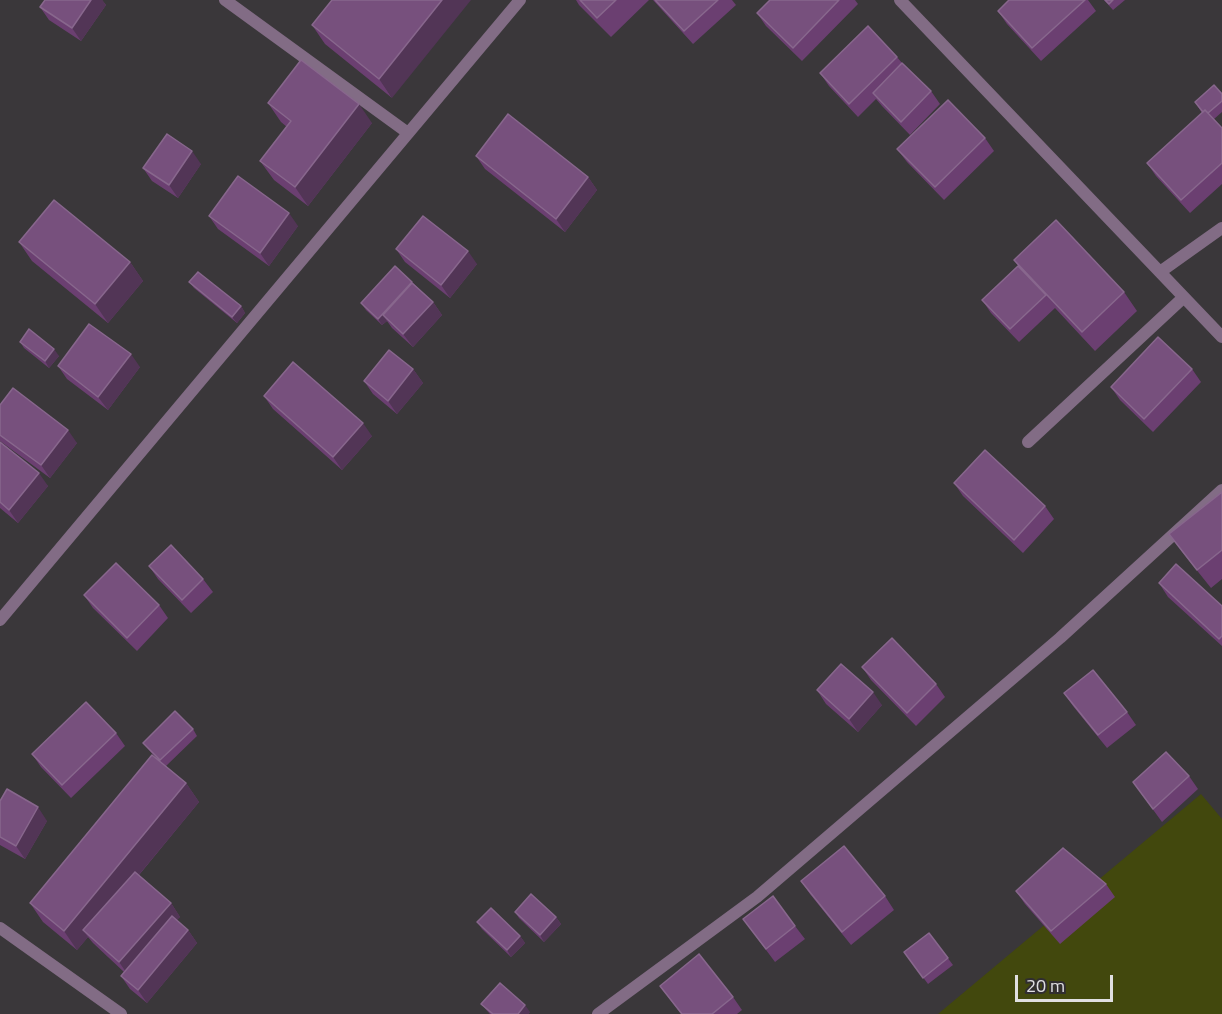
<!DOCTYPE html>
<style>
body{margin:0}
#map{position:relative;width:1222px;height:1014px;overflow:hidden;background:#3a373a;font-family:"Titillium Web",sans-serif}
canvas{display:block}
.scale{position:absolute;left:1015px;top:975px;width:98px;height:27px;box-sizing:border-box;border:3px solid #e0dfe1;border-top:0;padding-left:8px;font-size:18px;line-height:21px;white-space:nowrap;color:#e0dfe1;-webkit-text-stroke:4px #302d30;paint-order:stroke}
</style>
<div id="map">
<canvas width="1222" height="1014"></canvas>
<div class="scale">20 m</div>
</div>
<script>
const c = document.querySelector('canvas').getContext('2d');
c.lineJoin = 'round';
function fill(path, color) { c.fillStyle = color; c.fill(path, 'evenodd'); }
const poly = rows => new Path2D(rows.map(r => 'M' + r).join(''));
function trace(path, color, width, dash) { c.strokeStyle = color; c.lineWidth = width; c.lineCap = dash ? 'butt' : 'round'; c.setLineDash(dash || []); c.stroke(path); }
fill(poly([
 [1201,794,1222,819,1222,1014,938,1014]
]), '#42480d');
trace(poly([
 [225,0,408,133],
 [900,0,1222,337],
 [1160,272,1222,228],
 [1028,442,1184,297],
 [0,620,520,0],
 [0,928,121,1014],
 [598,1014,757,897,1060,638,1222,490]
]), '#826c85', 12);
fill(poly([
 [45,0,102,0,106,5,81,41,49,20,40,7],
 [332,0,392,98,325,44,312,25],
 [576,0,649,0,611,37,579,5],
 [653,0,732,0,736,5,693,44],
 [770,0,855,0,858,4,802,61,766,26,757,13],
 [1009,0,1088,0,1096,11,1041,61,1007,24,998,11],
 [1104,0,1125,0,1113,10],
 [897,57,902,63,931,91,940,104,910,135,882,106,876,99,858,117,829,86,820,73],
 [1222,94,1222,112,1214,119,1222,128,1222,184,1190,213,1156,176,1147,163,1202,113,1195,102],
 [268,103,372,123,308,206,274,180,260,161,287,127,281,122],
 [985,138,994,151,944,200,907,162,897,149],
 [476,156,588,177,597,190,565,232,485,169],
 [201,164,178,198,152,181,143,168],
 [209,216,298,226,269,266,218,229],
 [19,242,130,262,143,281,108,323,32,261],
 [396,249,477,264,450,298,405,262],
 [1014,260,1124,292,1137,311,1095,351,1055,308,1019,342,991,313,982,300,1018,266],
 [189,282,241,306,245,313,237,323,194,288],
 [412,282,433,302,442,315,413,347,392,328,387,321,382,325,366,310,361,303],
 [20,342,59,356,49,368,24,348],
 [58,366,140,367,108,410,67,379],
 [413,369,423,383,397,414,373,394,364,381],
 [1192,369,1201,382,1153,432,1120,400,1111,387],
 [264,396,372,436,342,470,273,409],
 [0,405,77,443,50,478,0,441],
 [0,442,48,486,18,523,0,508],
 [954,483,1045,506,1054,519,1023,553,963,496],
 [1222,492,1222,579,1211,588,1183,553,1169,534],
 [149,566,203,579,213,592,191,613,158,579],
 [1159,583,1222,606,1222,646,1168,597],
 [84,595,159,605,168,618,137,651,93,608],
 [862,667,936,684,945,697,916,726,871,680],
 [817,690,882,705,858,732,826,704],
 [1064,693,1127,712,1136,725,1107,748,1073,706],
 [193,729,197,736,166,766,186,783,199,802,139,875,171,903,180,917,176,920,188,930,197,943,147,1003,130,989,121,976,124,972,93,943,88,937,77,950,43,922,30,903,155,757,143,743],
 [116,733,125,746,71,798,41,767,32,754],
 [1189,776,1198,789,1162,822,1133,782],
 [0,801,47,821,25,859,0,845],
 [801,881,885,896,894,910,851,945,810,894],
 [1106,884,1115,897,1060,944,1025,904,1016,891],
 [515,912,556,917,561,924,544,942,519,918],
 [743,919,795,926,805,939,775,962],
 [477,922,520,936,525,943,511,957,482,929],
 [929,933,953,965,928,984,904,952],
 [660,986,733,997,742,1010,737,1014,681,1014],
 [481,1004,530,1012,528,1014,490,1014]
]), '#6b3f71');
fill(poly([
 [91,0,102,0,106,5,81,41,72,28],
 [442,0,471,0,392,98,379,79],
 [359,104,372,123,308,206,295,187],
 [192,151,201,164,178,198,169,185],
 [588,177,597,190,565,232,556,219],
 [289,213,298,226,269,266,260,253],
 [468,251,477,264,450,298,441,285],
 [130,262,143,281,108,323,95,304],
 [412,282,416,288,383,315,387,321,382,325,378,319],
 [433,302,442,315,413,347,403,334],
 [241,306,245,313,237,323,232,317],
 [54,349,59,356,49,368,45,361],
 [131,354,140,367,108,410,98,397],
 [413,369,423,383,397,414,388,401],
 [363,423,372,436,342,470,333,457],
 [68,430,77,443,50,478,41,465],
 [39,473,48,486,18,523,9,510],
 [873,692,882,705,858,732,849,719],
 [186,783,199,802,89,935,83,930,88,937,77,950,64,931],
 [38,807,47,821,25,859,16,846],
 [171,903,180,917,128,975,119,962],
 [556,917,561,924,544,942,540,935],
 [188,930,197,943,147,1003,138,990],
 [520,936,525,943,511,957,507,950],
 [525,1005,530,1012,528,1014,518,1014]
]), '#523556');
const building = poly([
 [45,0,91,0,72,28,40,7,45,0],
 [332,0,442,0,379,79,312,25,332,0],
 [580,0,616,0,597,18,580,0],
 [655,0,718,0,684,31,655,0],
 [770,0,839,0,793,48,757,13,770,0],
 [1009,0,1085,0,1032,48,998,11,1009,0],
 [1105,0,1113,0,1109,4,1105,0],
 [868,26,897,57,849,104,820,73,868,26],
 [301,60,359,104,295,187,260,161,291,121,268,103,301,60],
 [902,63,931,91,901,122,873,93,902,63],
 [1214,85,1222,94,1222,101,1208,113,1205,110,1203,112,1195,102,1214,85],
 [948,100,985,138,935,187,897,149,948,100],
 [1205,110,1222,128,1222,163,1181,200,1147,163,1205,110],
 [508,114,588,177,556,219,476,156,508,114],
 [167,134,192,151,169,185,143,168,167,134],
 [238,176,289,213,260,253,209,216,238,176],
 [54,200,130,262,95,304,19,242,54,200],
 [423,216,468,251,441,285,396,249,423,216],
 [1056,220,1124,292,1082,332,1014,260,1056,220],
 [395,266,412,282,378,319,361,303,395,266],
 [1018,266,1046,295,1010,329,982,300,1018,266],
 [198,272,241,306,232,317,189,282,198,272],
 [412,283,433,302,403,334,383,315,412,283],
 [89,324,131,354,98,397,58,366,89,324],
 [29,329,54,349,45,361,20,342,29,329],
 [1158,337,1192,369,1144,419,1111,387,1158,337],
 [389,350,413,369,388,401,364,381,389,350],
 [293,362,363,423,333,457,264,396,293,362],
 [13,388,68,430,41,465,0,435,0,405,13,388],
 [0,442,39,473,9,510,0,502,0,442],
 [985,450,1045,506,1014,540,954,483,985,450],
 [1222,492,1222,550,1197,570,1169,534,1222,492],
 [171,545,203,579,182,600,149,566,171,545],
 [116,563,159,605,127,638,84,595,116,563],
 [1176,564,1222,606,1222,636,1219,639,1159,583,1176,564],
 [892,638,936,684,907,713,862,667,892,638],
 [841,664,873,692,849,719,817,690,841,664],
 [1093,670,1127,712,1098,735,1064,693,1093,670],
 [86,702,116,733,62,785,32,754,86,702],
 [175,711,193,729,160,760,143,743,175,711],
 [1166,752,1189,776,1153,809,1133,782,1166,752],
 [152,755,186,783,64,931,30,903,152,755],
 [7,789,38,807,16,846,0,837,0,801,7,789],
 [844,846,885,896,842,932,801,881,844,846],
 [1063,848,1106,884,1051,931,1016,891,1063,848],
 [135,872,171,903,119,962,83,930,135,872],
 [531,894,556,917,540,935,515,912,531,894],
 [773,896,795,926,766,949,743,919,773,896],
 [491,908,520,936,507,950,477,922,491,908],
 [172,916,188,930,138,990,121,976,172,916],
 [929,933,948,958,923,978,904,952,929,933],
 [699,954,733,997,712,1014,682,1014,660,986,699,954],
 [500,983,525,1005,518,1014,493,1014,481,1004,500,983]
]);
fill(building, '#77507d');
trace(building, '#88678d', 1.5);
</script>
